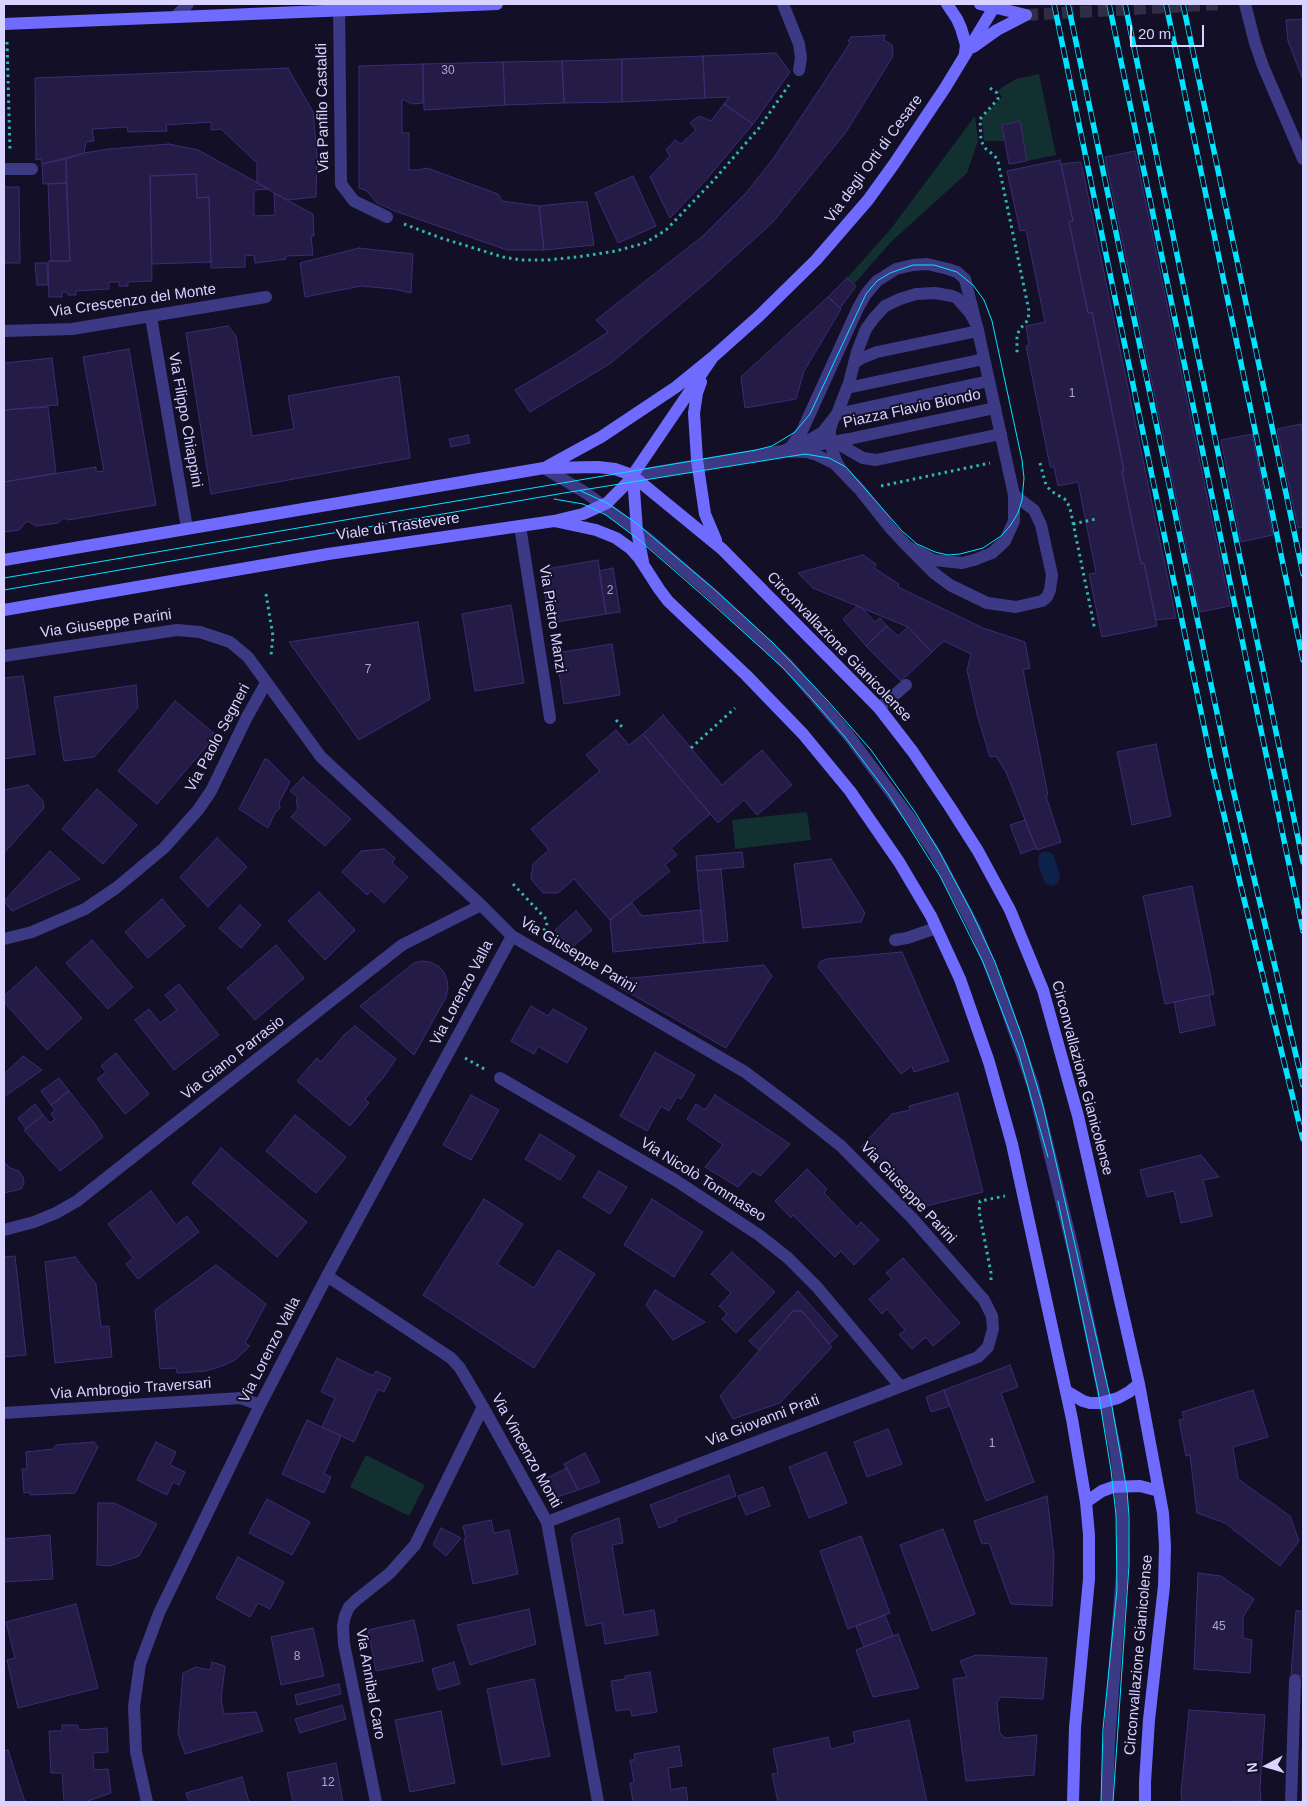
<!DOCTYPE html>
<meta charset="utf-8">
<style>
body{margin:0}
#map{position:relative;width:1307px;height:1806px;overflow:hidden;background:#130f26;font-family:Helvetica,sans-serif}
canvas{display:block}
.frame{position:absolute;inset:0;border:5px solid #d9d4ff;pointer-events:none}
.north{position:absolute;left:1242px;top:1741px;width:50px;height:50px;-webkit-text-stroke:4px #130f26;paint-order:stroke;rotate:264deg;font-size:14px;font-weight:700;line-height:20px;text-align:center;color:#d9d4ff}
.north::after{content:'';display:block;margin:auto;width:18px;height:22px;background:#d9d4ff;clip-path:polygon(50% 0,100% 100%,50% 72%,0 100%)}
.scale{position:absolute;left:1130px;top:25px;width:74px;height:22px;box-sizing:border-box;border:2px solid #d9d4ff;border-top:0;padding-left:6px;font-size:15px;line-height:18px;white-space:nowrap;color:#d9d4ff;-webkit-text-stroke:4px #130f26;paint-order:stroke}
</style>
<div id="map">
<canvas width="1307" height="1806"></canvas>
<div class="frame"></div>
<div class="north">N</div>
<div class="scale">20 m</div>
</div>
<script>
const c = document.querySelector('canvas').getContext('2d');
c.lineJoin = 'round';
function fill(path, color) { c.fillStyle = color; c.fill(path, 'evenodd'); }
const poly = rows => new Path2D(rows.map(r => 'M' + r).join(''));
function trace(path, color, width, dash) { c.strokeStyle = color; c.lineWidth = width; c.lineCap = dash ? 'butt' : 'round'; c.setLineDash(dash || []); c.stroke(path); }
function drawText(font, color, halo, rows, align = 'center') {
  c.font = font + ' Helvetica,sans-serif'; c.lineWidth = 4; c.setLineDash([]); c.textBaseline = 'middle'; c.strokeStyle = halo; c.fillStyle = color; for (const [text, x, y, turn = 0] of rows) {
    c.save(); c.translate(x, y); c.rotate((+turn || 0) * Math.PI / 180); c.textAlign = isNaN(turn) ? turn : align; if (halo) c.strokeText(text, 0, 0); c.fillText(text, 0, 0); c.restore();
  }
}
fill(poly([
 [1039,74,1056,155,1027,161,1019,121,1002,125,1005,141,984,141,982,118,1002,97,998,91,1001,88,1016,79],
 [975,116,978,141,967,173,892,241,854,284,847,278,890,230],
 [807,812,811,840,735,849,732,820],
 [366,1455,425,1485,409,1516,350,1487]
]), '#12302f');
fill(poly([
 [1044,852,1050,852,1054,856,1060,876,1058,883,1052,886,1046,884,1044,881,1038,864,1039,854]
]), '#0c2248');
const building = poly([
 [1303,19,1303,80,1288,41,1286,20,1303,19],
 [885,35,884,40,892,45,893,56,846,132,773,222,708,281,611,363,530,412,515,390,564,361,608,332,596,320,704,235,746,193,773,159,817,93,850,43,848,41,852,36,854,37,885,35],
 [776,53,790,72,753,124,724,104,729,97,705,98,703,56,776,53],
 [703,56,705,98,622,102,622,59,703,56],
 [622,59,622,102,564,103,562,61,622,59],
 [562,61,564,103,505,105,503,62,562,61],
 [503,62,505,105,424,110,423,64,503,62],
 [423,64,423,103,412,104,402,99,402,133,409,133,409,170,418,170,427,168,498,194,502,201,539,206,544,250,507,250,395,211,377,203,367,191,359,188,359,66,423,64],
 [288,68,313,112,317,154,316,197,287,200,257,183,257,163,221,129,211,130,211,122,166,125,167,131,128,132,127,127,92,129,94,141,86,142,84,153,42,164,41,159,36,160,35,78,288,68],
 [724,104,753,124,705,181,670,218,650,177,670,156,666,150,675,140,681,144,696,130,690,123,699,116,711,121,724,104],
 [1020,121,1027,161,1009,164,1002,125,1020,121],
 [169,144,198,150,269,189,254,190,254,216,275,215,274,193,313,214,314,236,311,236,313,255,286,256,286,259,255,263,254,255,245,256,245,267,211,268,209,197,197,198,196,174,150,176,152,281,128,282,128,286,119,286,119,282,109,282,109,289,76,291,76,295,68,295,68,292,62,292,62,297,49,297,48,261,70,261,66,159,84,153,109,149,169,144],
 [1135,151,1230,606,1200,612,1105,157,1135,151],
 [66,159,66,183,43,184,42,164,66,159],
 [1060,160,1073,221,1069,222,1088,313,1092,312,1124,471,1122,471,1130,512,1141,564,1144,563,1157,626,1102,637,1089,574,1096,573,1078,482,1058,486,1054,467,1050,467,1049,461,1026,346,1029,345,1026,326,1045,322,1026,230,1020,231,1007,171,1060,160],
 [1080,162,1081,162,1176,618,1156,620,1144,563,1141,564,1130,512,1122,471,1124,471,1092,312,1088,313,1069,222,1073,221,1061,164,1080,162],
 [196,174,197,198,209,197,211,262,152,264,150,176,196,174],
 [633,176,656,226,618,243,595,193,633,176],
 [66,183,70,261,51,261,48,184,66,183],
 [4,187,19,187,20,263,4,263,4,187],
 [577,202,587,202,594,245,544,250,539,206,577,202],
 [359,248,413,254,411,293,394,289,361,286,305,297,300,263,359,248],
 [35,263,47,263,48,285,37,285,35,263],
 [847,278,856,286,840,308,828,297,847,278],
 [828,297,841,309,804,371,796,399,745,408,741,377,828,297],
 [228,326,236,336,252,436,294,429,288,396,399,376,410,458,211,494,186,333,228,326],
 [129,349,156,505,68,520,64,518,58,523,36,526,27,521,19,530,4,532,4,482,96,467,96,472,104,471,83,357,129,349],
 [52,358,58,405,4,410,4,363,52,358],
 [48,407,56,473,4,482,4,410,48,407],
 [1301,424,1303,435,1303,527,1298,528,1277,429,1301,424],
 [1252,434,1273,535,1241,542,1221,440,1252,434],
 [468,435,470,443,451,447,449,439,468,435],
 [863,555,876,564,874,568,899,584,898,587,983,628,1025,642,1030,668,1023,670,1048,795,1046,796,1061,842,1037,850,1006,772,996,756,990,757,978,718,967,670,971,654,944,641,932,652,908,627,813,588,798,573,863,555],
 [598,560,606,614,550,623,541,570,598,560],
 [613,568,620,612,606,614,599,571,613,568],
 [511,605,524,683,475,691,462,614,511,605],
 [857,606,862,608,875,622,880,618,887,626,866,646,843,619,857,606],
 [418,622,430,699,359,740,289,642,418,622],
 [887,626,898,636,908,627,932,652,901,681,866,646,887,626],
 [612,644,620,695,564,704,556,653,612,644],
 [23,676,35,754,4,759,4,678,23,676],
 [136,685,138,708,94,757,64,761,54,697,136,685],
 [175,701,216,735,157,804,118,771,175,701],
 [663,715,722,785,762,750,792,785,757,815,744,800,718,823,643,734,663,715],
 [616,730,629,745,643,734,710,814,671,848,677,855,665,865,670,871,610,920,574,879,558,893,543,893,531,879,533,864,549,850,531,829,600,771,586,755,616,730],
 [1156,744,1171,816,1132,825,1117,752,1156,744],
 [265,759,268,760,290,782,279,803,280,808,275,813,268,828,239,809,265,759],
 [303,777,351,819,325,846,291,817,298,809,296,800,298,797,290,791,303,777],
 [28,785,43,801,44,808,4,853,4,826,5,824,4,822,4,790,28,785],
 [97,789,137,825,103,864,62,829,97,789],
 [1025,820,1036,848,1021,854,1010,825,1025,820],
 [217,838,247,867,208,907,180,877,217,838],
 [384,849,395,858,392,863,408,877,384,903,371,891,367,895,342,872,361,851,384,849],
 [50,851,80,879,12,911,4,901,50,851],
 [742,852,744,867,697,871,696,856,742,852],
 [831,859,865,913,861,922,803,928,794,864,831,859],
 [721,869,728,941,704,943,697,871,721,869],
 [1192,886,1214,994,1165,1004,1143,896,1192,886],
 [319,892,355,930,325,960,288,921,319,892],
 [162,899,185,926,148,958,125,932,162,899],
 [632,903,642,916,701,910,704,943,613,952,610,920,632,903],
 [240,905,261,925,241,948,219,928,240,905],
 [576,911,592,930,571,948,555,930,576,911],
 [92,940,133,987,108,1009,66,963,92,940],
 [276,945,304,978,255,1020,227,988,276,945],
 [902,952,949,1061,914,1072,912,1066,901,1074,818,967,820,962,826,959,902,952],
 [422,961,430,962,438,966,444,972,447,980,448,988,446,997,414,1055,360,1006,414,963,422,961],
 [764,965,772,976,726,1048,619,987,622,979,764,965],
 [36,967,82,1018,47,1050,4,1002,4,996,36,967],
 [179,984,219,1035,174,1070,135,1020,149,1009,160,1023,177,1010,165,995,179,984],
 [1209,995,1215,1025,1180,1033,1174,1002,1209,995],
 [531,1006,548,1016,553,1009,587,1028,567,1063,538,1046,534,1054,511,1041,531,1006],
 [355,1026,396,1059,383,1078,365,1099,369,1103,350,1126,297,1081,317,1058,321,1062,345,1034,355,1026],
 [655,1052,695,1075,681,1099,677,1097,669,1111,661,1106,647,1131,620,1116,655,1052],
 [116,1053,149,1094,125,1114,97,1079,106,1072,101,1066,116,1053],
 [23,1056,42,1070,4,1097,4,1074,23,1056],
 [59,1078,69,1091,51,1105,41,1091,59,1078],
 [69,1091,95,1124,103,1137,60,1171,24,1130,43,1115,50,1123,55,1119,51,1114,55,1110,51,1105,69,1091],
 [958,1093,983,1192,926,1206,861,1147,892,1114,910,1110,909,1106,958,1093],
 [471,1095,499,1110,471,1160,443,1145,471,1095],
 [715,1095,790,1144,760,1176,753,1171,738,1187,705,1167,723,1145,687,1119,696,1104,705,1110,715,1095],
 [35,1104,43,1115,26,1129,18,1118,35,1104],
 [295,1115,346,1157,316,1193,266,1151,295,1115],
 [540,1134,575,1156,560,1180,525,1159,540,1134],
 [221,1148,307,1222,277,1257,192,1183,221,1148],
 [1201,1155,1219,1177,1203,1180,1212,1216,1181,1223,1174,1191,1147,1197,1140,1170,1201,1155],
 [4,1162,10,1168,19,1171,23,1177,24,1183,21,1189,4,1193,4,1162],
 [807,1169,827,1189,824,1193,857,1227,861,1222,879,1240,854,1265,841,1251,835,1257,793,1215,791,1218,775,1201,807,1169],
 [599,1171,627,1187,610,1214,583,1197,599,1171],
 [151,1191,176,1225,187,1216,199,1232,138,1279,126,1264,133,1258,108,1224,151,1191],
 [484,1199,523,1224,497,1264,534,1288,558,1250,595,1274,534,1368,423,1295,484,1199],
 [652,1199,703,1232,674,1277,624,1245,652,1199],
 [4,1252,5,1257,15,1256,26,1355,4,1357,4,1252],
 [732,1252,775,1292,736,1333,722,1319,727,1314,719,1306,731,1293,711,1274,732,1252],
 [75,1257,96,1284,101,1327,109,1326,112,1357,55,1363,45,1262,75,1257],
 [903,1258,960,1323,933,1346,926,1337,912,1349,899,1335,905,1330,887,1309,882,1314,869,1299,892,1279,886,1273,903,1258],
 [216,1265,266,1304,245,1343,250,1346,235,1360,222,1366,206,1371,177,1373,176,1368,160,1369,155,1310,216,1265],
 [655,1290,705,1322,673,1340,646,1305,655,1290],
 [798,1291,838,1336,829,1344,802,1311,793,1311,759,1350,749,1341,798,1291],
 [793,1311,802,1311,832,1347,780,1403,733,1419,720,1396,793,1311],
 [337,1358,373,1376,376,1371,391,1378,384,1392,378,1389,354,1442,322,1427,335,1398,321,1392,337,1358],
 [1010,1365,1018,1387,1001,1393,1034,1482,986,1501,944,1390,1010,1365],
 [944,1390,950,1406,931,1412,926,1397,944,1390],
 [1253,1390,1268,1437,1233,1447,1238,1479,1290,1516,1299,1541,1280,1566,1225,1523,1197,1513,1190,1455,1186,1456,1179,1420,1184,1419,1182,1412,1253,1390],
 [307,1420,341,1436,324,1474,331,1477,324,1493,282,1474,307,1420],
 [888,1429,902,1464,867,1477,854,1442,888,1429],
 [94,1442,98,1447,75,1493,30,1495,30,1492,24,1493,22,1469,27,1469,26,1452,53,1449,56,1445,94,1442],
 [156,1442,176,1452,170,1465,185,1472,179,1485,173,1482,167,1495,137,1480,156,1442],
 [826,1452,847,1503,809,1518,789,1467,826,1452],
 [585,1453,600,1482,578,1490,564,1464,585,1453],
 [567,1468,578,1490,554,1498,547,1478,567,1468],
 [729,1475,736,1496,676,1518,677,1521,659,1528,650,1505,729,1475],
 [763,1487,770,1506,746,1515,738,1496,763,1487],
 [1047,1496,1054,1555,1052,1606,1011,1604,989,1543,982,1544,974,1521,1047,1496],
 [267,1499,310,1522,292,1555,249,1533,267,1499],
 [98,1503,114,1503,157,1524,139,1556,110,1566,97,1565,98,1503],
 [619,1518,623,1543,612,1545,624,1615,654,1610,658,1635,605,1644,602,1623,586,1626,571,1539,574,1534,619,1518],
 [491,1520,494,1533,509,1530,518,1574,473,1584,464,1539,466,1539,463,1526,491,1520],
 [441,1528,461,1538,446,1556,433,1545,441,1528],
 [943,1529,975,1614,932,1631,900,1545,943,1529],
 [50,1535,53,1579,4,1582,4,1539,50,1535],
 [861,1536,890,1613,848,1629,820,1551,861,1536],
 [238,1557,284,1582,270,1609,258,1603,250,1617,216,1598,238,1557],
 [1198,1573,1221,1576,1254,1599,1243,1617,1243,1638,1252,1640,1250,1673,1194,1669,1198,1573],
 [76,1604,98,1688,18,1708,7,1660,15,1658,6,1622,76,1604],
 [529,1609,536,1644,470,1665,457,1625,529,1609],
 [1296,1611,1303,1611,1303,1677,1291,1675,1296,1611],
 [885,1615,893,1636,864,1647,856,1626,885,1615],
 [414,1620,423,1661,376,1671,368,1630,414,1620],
 [313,1628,324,1676,281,1685,271,1637,313,1628],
 [898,1634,919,1688,873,1697,856,1650,898,1634],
 [976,1655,1047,1658,1043,1699,1001,1697,997,1702,1000,1733,1005,1738,1037,1735,1034,1775,966,1781,953,1679,967,1677,960,1661,976,1655],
 [212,1662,225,1666,221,1700,224,1714,256,1712,263,1731,185,1754,178,1733,183,1673,196,1667,210,1670,212,1662],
 [454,1662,460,1684,438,1690,432,1669,454,1662],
 [650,1672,657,1712,632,1716,630,1709,616,1711,611,1681,625,1679,625,1676,650,1672],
 [534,1679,550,1756,502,1765,487,1689,534,1679],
 [339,1684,341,1694,297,1705,295,1695,339,1684],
 [342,1705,346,1719,300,1733,295,1719,342,1705],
 [1189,1710,1265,1715,1260,1787,1261,1801,1182,1802,1181,1792,1189,1710],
 [441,1711,455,1783,410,1792,395,1720,441,1711],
 [909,1720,927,1802,778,1802,772,1774,778,1773,773,1749,828,1737,831,1749,855,1743,853,1732,909,1720],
 [62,1725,78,1725,78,1730,107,1728,108,1752,93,1753,94,1770,108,1769,111,1793,85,1802,64,1802,62,1773,51,1773,49,1731,62,1731,62,1725],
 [679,1746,682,1766,668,1768,671,1790,686,1787,688,1802,633,1802,630,1783,634,1782,630,1760,635,1760,634,1754,679,1746],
 [8,1750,15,1772,25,1802,4,1802,4,1751,8,1750],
 [1302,1751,1303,1751,1303,1802,1302,1802,1302,1751],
 [336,1763,343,1802,293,1802,287,1773,336,1763],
 [242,1777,249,1802,189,1802,186,1793,242,1777]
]);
fill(building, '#241b47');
trace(building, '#3b2d73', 1);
trace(poly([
 [1026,15,1221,4]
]), '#312d47', 12, [12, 6]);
trace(poly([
 [7,42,10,151],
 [990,88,997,93,998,99,980,119,981,141,986,149,995,156,998,162,1029,311,1028,320,1020,329,1017,335,1017,354],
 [404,224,441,238,503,257,521,260,547,260,577,257,616,251,645,243,666,230,714,180,759,128,789,85],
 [1040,463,1046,485,1051,491,1066,500,1070,508,1094,625,1089,626],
 [881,486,990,463],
 [1073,524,1096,519],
 [266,594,273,636,271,655],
 [616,720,622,727],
 [691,748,735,708],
 [513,884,546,919,547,926,542,933],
 [465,1058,486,1070],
 [991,1280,991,1273,979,1211,980,1201,1005,1196]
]), '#2fb8b0', 3, [2.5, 4]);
trace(poly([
 [783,4,799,44,801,58,799,70],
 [847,388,984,359],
 [837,414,989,381],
 [835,442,863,458,876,460,1001,434],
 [795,449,849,439,995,408],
 [786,450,791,447,802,431,858,308,866,294,877,281,896,269,913,265,927,264,948,269,957,272,965,279,978,331,877,352,862,358,854,363],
 [544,468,586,493,647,538,712,594,788,665,849,736,916,826,933,850,975,929,1001,993,1033,1086,1074,1253,1116,1453,1122,1507,1123,1559,1109,1743,1107,1802],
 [910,549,934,573,950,585,987,603,1016,607,1042,601,1047,597,1050,590,1052,575,1041,525,1034,510,1014,495],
 [879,708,906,685],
 [895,940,907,938,936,928]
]), '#3d3a85', 12);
trace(poly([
 [339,4,341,184,354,201,387,217],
 [1245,4,1255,43,1263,66,1303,159],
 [4,169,32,169],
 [151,317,187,528],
 [4,331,72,329,266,297],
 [833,420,830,429,830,443,836,461,840,468],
 [633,476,783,451,808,441,823,432,837,414,849,383,857,352,866,329,874,318,885,306,900,299,916,294,935,293,952,296,957,298,970,313,977,326,1014,495,1014,521,1005,541,992,553,974,560,962,563,934,560,907,546,891,529,860,490,835,464,817,455,807,452,783,451],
 [520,526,550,718],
 [4,656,177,630,200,632,230,642,248,657,321,757,481,905,512,936,745,1072,793,1108,841,1146,913,1219,984,1300,992,1316,993,1329,988,1347,978,1357,547,1522],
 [4,939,32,932,85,909,116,888,164,848,198,810,211,791,247,717,266,683],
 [500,1078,675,1180,759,1235,788,1258,817,1287,900,1386],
 [4,1230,34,1222,56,1213,77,1201,402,945,481,905],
 [327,1276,451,1358,460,1368,483,1407,547,1522,598,1802],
 [4,1413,241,1398,260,1405],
 [147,1802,136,1752,134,1706,140,1664,159,1613,260,1405,327,1276,512,936],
 [376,1802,344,1644,343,1626,345,1616,349,1607,355,1601,390,1573,415,1545,483,1407],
 [1291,1802,1295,1680]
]), '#3d3a85', 12);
trace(poly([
 [175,17,188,4]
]), '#3d3a85', 12);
trace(poly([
 [947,4,957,19,961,28,966,45,965,53],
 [980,4,1026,15],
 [4,24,497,4],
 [973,47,997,30,1026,15],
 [701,382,697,393,694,413,697,460,705,514,716,540],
 [548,466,601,437,676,387,713,357,759,316,816,260,868,200,894,164,945,88,996,4],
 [633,476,637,531,643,562],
 [554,521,596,530,616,538,630,548,639,558,659,589,668,601,746,675,803,734,850,791,899,862,931,916,960,979,989,1062,1012,1144,1072,1419,1086,1502,1089,1535,1089,1579,1075,1727,1073,1802],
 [4,560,544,468,598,467,615,469,629,474,639,481,722,549,879,708,913,752,950,807,978,851,1010,910,1043,990,1078,1116,1139,1384,1163,1513,1165,1546,1164,1586,1149,1720,1145,1782,1145,1802],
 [4,610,328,554,554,521,583,514,607,503,628,482,713,357],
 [1066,1391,1083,1401,1090,1403,1100,1403,1118,1398,1129,1392,1139,1384],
 [1086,1502,1102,1491,1113,1487,1140,1486,1159,1491]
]), '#6f6bff', 12);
trace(poly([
 [581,491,607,503,636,523,715,590,773,643,827,700,871,750,915,812,940,853,971,911,995,962,1023,1039,1043,1106,1111,1401,1127,1491,1129,1516,1129,1565,1113,1802],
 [554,499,583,504,606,515,638,539,707,599,782,667,812,699,845,737,889,795,940,876,983,962,1019,1055,1048,1157],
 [4,578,756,450,772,446,795,432,810,414,866,294,877,281,890,273,913,265,934,265,957,272,973,285,984,300,992,321,1022,460,1024,478,1022,500,1018,513,1010,526,1001,536,983,548,960,554,948,555,935,552,917,544,902,531,846,467,829,458,805,454,564,493,4,590],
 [1058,1201,1098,1391,1111,1470,1116,1515,1117,1589,1103,1729,1101,1802]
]), '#00e5ff', 1);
const rail = poly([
 [1054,4,1212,765,1243,895,1303,1139],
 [1068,4,1233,789,1303,1085],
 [1109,4,1303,931],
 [1125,4,1303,862],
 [1166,4,1303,660],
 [1183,4,1303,574]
]);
trace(rail, '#00e5ff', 5.5);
trace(rail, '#130f26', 4, [11]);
drawText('12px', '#aca6d1', null, [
 ["30",448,71],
 ["1",1072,394],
 ["2",610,591],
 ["7",368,670],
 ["1",992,1444],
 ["45",1219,1627],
 ["8",297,1657],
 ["12",328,1783]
]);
drawText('15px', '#d9d4ff', '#130f26', [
 ["Via Panfilo Castaldi",323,108,-91],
 ["Via degli Orti di Cesare",874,159,-54],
 ["Via Crescenzo del Monte",133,301,-8],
 ["Piazza Flavio Biondo",912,409,-12],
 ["Via Filippo Chiappini",185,420,80],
 ["Viale di Trastevere",398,527,-8],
 ["Via Pietro Manzi",552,619,81],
 ["Via Giuseppe Parini",106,624,-8],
 ["Circonvallazione Gianicolense",839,647,46],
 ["Via Paolo Segneri",218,738,-62],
 ["Via Giuseppe Parini",578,955,31],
 ["Via Lorenzo Valla",462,993,-62],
 ["Via Giano Parrasio",233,1058,-38],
 ["Circonvallazione Gianicolense",1082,1078,75],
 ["Via Nicolò Tommaseo",703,1180,32],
 ["Via Giuseppe Parini",908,1193,47],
 ["Via Lorenzo Valla",270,1350,-63],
 ["Via Ambrogio Traversari",131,1389,-4],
 ["Via Giovanni Prati",763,1421,-21],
 ["Via Vincenzo Monti",526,1451,61],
 ["Circonvallazione Gianicolense",1139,1655,-85],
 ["Via Annibal Caro",370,1684,80]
]);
</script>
